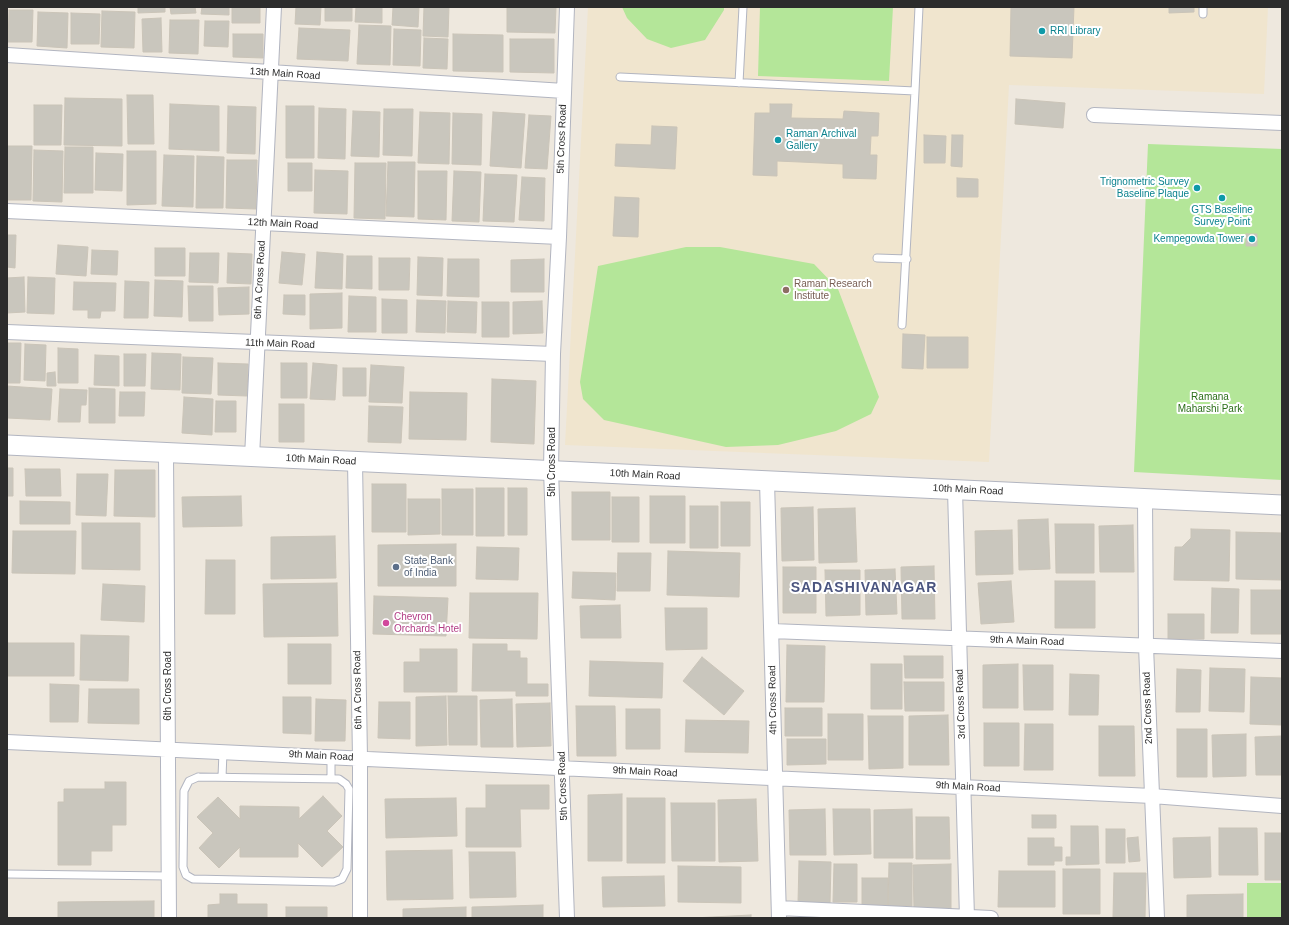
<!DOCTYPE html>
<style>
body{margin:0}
#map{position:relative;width:1289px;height:925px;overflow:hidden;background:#eee8de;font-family:Arial,sans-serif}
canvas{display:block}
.frame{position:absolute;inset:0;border:8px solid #2c2c2c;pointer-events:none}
</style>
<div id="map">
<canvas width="1289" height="925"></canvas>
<div class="frame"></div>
</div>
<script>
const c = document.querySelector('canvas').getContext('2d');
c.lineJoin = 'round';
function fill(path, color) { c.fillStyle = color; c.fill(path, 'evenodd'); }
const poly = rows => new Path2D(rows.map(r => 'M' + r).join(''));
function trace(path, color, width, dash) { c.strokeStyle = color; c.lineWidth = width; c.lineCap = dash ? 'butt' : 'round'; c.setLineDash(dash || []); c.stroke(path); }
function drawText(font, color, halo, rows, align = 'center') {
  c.font = font + ' Arial,sans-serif'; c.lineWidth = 4; c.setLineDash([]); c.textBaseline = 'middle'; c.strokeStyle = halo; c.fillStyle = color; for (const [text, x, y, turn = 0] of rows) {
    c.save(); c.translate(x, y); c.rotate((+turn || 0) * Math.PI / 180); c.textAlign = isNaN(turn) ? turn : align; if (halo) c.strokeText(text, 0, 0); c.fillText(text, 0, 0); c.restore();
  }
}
fill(poly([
 [588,7,1268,7,1264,94,1009,85,989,462,565,445]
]), '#f0e5ce');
fill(poly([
 [622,7,724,7,724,10,705,40,671,48,647,39,627,18],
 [760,7,893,7,889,81,758,76],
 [1148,144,1282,149,1282,480,1134,472],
 [686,247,720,247,814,264,838,289,879,397,871,414,836,431,778,445,726,447,604,420,583,399,580,382,598,266],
 [1247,883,1282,883,1282,918,1247,918]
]), '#b4e699');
const building = poly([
 [138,7,165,7,165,12,138,13,138,7],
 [170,7,195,7,196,13,171,14,170,7],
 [202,7,229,7,229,15,201,14,202,7],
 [232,7,260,7,260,23,232,23,232,7],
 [296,7,321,7,320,25,295,24,296,7],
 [325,7,352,7,352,21,325,21,325,7],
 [356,7,382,7,382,23,355,22,356,7],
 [393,7,419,7,418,27,392,25,393,7],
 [424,7,449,7,448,37,423,36,424,7],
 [507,7,556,7,555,33,507,32,507,7],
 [1011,7,1074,7,1072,58,1010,56,1011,7],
 [1169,7,1194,7,1194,12,1169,13,1169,7],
 [9,10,33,10,32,42,8,42,9,10],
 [102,11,135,12,134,48,101,47,102,11],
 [38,12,68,13,67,48,37,46,38,12],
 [71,13,100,14,99,44,71,44,71,13],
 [161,18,162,52,143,52,142,19,161,18],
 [170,20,199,20,198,54,169,53,170,20],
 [205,21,229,21,228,47,204,46,205,21],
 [359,25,391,26,390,65,357,64,359,25],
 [299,28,350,30,348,61,297,59,299,28],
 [394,29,421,30,420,66,393,65,394,29],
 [233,34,263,34,263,58,233,57,233,34],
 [453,34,503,35,503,72,453,71,453,34],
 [424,38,448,39,447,69,423,68,424,38],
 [510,39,554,39,554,73,510,72,510,39],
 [127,95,153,95,154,144,128,144,127,95],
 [65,98,122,99,122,146,64,145,65,98],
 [1016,99,1065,103,1063,128,1015,124,1016,99],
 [170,104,219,106,219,151,169,149,170,104],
 [770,104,792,104,791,118,843,119,844,111,879,113,878,136,871,136,870,155,877,155,876,179,843,178,843,164,800,162,777,161,777,176,753,175,755,113,770,113,770,104],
 [34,105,62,105,61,145,34,145,34,105],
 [228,106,256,107,255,154,227,153,228,106],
 [286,106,314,106,314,158,286,158,286,106],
 [319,108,346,109,345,159,318,158,319,108],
 [384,109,413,109,412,156,383,155,384,109],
 [353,111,380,112,379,157,351,156,353,111],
 [420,112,450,113,449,164,418,163,420,112],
 [493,112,525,114,521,168,490,166,493,112],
 [453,113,482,114,481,165,452,164,453,113],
 [529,115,551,116,547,169,525,168,529,115],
 [652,126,677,127,675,169,615,166,616,144,651,145,652,126],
 [924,135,946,136,945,163,924,163,924,135],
 [952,135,963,135,962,167,951,166,952,135],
 [7,146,32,146,31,200,7,200,7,146],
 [65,147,93,147,93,193,64,193,65,147],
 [34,150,63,151,62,202,33,201,34,150],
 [127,151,156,151,156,204,127,205,127,151],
 [96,153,123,154,122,191,95,190,96,153],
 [164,155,194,156,193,207,162,206,164,155],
 [197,156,224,157,223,208,196,208,197,156],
 [227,160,257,160,256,209,226,208,227,160],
 [388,162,415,162,414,217,386,216,388,162],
 [288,163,312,163,312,191,288,191,288,163],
 [355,163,386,163,385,219,354,218,355,163],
 [315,170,348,171,347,214,314,213,315,170],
 [418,171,447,171,446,220,418,219,418,171],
 [454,171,481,172,479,222,452,221,454,171],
 [485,174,517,175,514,222,483,221,485,174],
 [522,177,545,178,544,221,519,220,522,177],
 [957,178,978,179,978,197,957,197,957,178],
 [615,197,639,198,638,237,613,236,615,197],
 [1246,234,1257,234,1257,246,1246,246,1246,234],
 [7,235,16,235,15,268,7,267,7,235],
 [58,245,88,247,86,276,56,274,58,245],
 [155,248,185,248,185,276,155,276,155,248],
 [92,250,118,251,117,275,91,274,92,250],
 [282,252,305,254,302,285,279,283,282,252],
 [317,252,343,254,342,289,315,288,317,252],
 [190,253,219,253,218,283,189,282,190,253],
 [228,253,252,254,251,284,227,283,228,253],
 [347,256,372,256,372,289,346,288,347,256],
 [418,257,443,258,442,296,417,295,418,257],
 [379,258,410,258,409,290,379,290,379,258],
 [448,259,479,259,479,297,447,296,448,259],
 [544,259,544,292,511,292,511,260,544,259],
 [24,277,25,312,7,313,7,278,24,277],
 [28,277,55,278,54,314,27,313,28,277],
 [155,280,183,281,182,317,154,316,155,280],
 [125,281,149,282,148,318,124,318,125,281],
 [74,282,116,283,115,311,101,311,100,318,88,318,88,310,73,310,74,282],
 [188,286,213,286,213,321,189,321,188,286],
 [249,287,249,314,219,315,218,288,249,287],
 [342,293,342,328,310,329,310,294,342,293],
 [284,295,305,295,305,315,283,314,284,295],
 [349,296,376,297,376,332,348,332,349,296],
 [382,299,407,300,407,333,382,333,382,299],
 [417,300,446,301,445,333,416,332,417,300],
 [448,301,477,302,476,333,447,332,448,301],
 [542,301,543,333,513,334,513,302,542,301],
 [482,302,509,302,509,337,482,337,482,302],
 [903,334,925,335,923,369,902,368,903,334],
 [927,337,968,337,968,368,927,368,927,337],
 [7,343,21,343,20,383,7,383,7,343],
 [25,344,46,345,45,381,24,380,25,344],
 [58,348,78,349,78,383,58,383,58,348],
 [152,353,181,354,180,390,151,389,152,353],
 [124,354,146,354,145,386,124,386,124,354],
 [95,355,119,356,119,386,94,385,95,355],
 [183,357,213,358,211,394,182,393,183,357],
 [218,363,248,364,247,396,218,395,218,363],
 [281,363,307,363,307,398,281,398,281,363],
 [313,363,337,365,335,400,310,399,313,363],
 [371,365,404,367,402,403,369,402,371,365],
 [343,368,366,368,366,396,343,396,343,368],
 [55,372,56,386,47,386,47,373,55,372],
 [492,379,536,381,534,444,491,442,492,379],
 [7,386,52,389,50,420,7,418,7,386],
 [89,388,115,389,115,423,89,423,89,388],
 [60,389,87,390,86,405,81,405,80,422,58,422,60,389],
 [120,392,145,392,144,416,119,416,120,392],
 [410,392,467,393,466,440,409,439,410,392],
 [184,397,213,399,212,435,182,433,184,397],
 [216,401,236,401,236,432,215,432,216,401],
 [279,404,304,404,304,442,279,442,279,404],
 [369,406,403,407,401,443,368,442,369,406],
 [7,468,13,468,13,496,7,496,7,468],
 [25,469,60,469,61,496,26,496,25,469],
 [115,470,155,470,155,517,114,516,115,470],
 [77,474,108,474,106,516,76,515,77,474],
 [372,484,406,484,406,532,372,532,372,484],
 [476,488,504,488,504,536,476,536,476,488],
 [508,488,527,488,527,535,508,535,508,488],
 [442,489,473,489,473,535,442,535,442,489],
 [572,492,610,492,610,540,572,540,572,492],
 [241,496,242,526,183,527,182,497,241,496],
 [650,496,685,496,685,543,650,543,650,496],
 [612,497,639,497,639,542,612,542,612,497],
 [408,499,440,499,440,534,408,535,408,499],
 [20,501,70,502,70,524,20,524,20,501],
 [721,502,750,502,750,546,721,546,721,502],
 [690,506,718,506,718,548,690,548,690,506],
 [813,507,814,560,782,561,781,508,813,507],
 [855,508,857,562,819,563,818,509,855,508],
 [1048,519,1050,569,1019,570,1018,520,1048,519],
 [82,523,140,523,140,570,82,569,82,523],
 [1055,524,1094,524,1094,573,1056,573,1055,524],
 [1133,525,1134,572,1100,572,1099,526,1133,525],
 [1191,529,1230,530,1229,581,1174,580,1175,547,1182,547,1191,538,1191,529],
 [1012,530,1013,574,976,575,975,531,1012,530],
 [13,531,76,531,75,574,12,573,13,531],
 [1236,532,1282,533,1281,580,1236,579,1236,532],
 [335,536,336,578,271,579,271,537,335,536],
 [456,544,456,586,378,586,378,545,456,544],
 [477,547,519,548,518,580,476,579,477,547],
 [668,551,740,553,739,597,667,595,668,551],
 [618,553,651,553,650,591,617,591,618,553],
 [206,560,235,560,235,614,205,614,206,560],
 [934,566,935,619,902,619,901,567,934,566],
 [783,567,816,567,816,613,783,613,783,567],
 [895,569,897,614,866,615,865,570,895,569],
 [825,570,860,570,860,615,826,616,825,570],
 [573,572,616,573,615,600,572,598,573,572],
 [1011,581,1014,622,981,624,978,583,1011,581],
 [1055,581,1095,581,1095,628,1055,628,1055,581],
 [337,583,338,636,264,637,263,584,337,583],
 [103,584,145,586,144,622,101,620,103,584],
 [1212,588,1239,589,1238,633,1211,633,1212,588],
 [1251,590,1281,590,1281,634,1251,634,1251,590],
 [470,593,538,593,537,639,469,638,470,593],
 [374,596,448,598,446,636,373,634,374,596],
 [620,605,621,638,581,638,580,606,620,605],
 [665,608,707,608,707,649,666,650,665,608],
 [1168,614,1204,614,1204,639,1168,639,1168,614],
 [81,635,129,636,128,681,80,680,81,635],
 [8,643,74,643,74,676,8,676,8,643],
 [288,644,331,644,331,684,288,684,288,644],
 [473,644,507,644,507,651,520,651,520,658,527,658,527,684,548,684,548,696,516,696,516,691,472,691,473,644],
 [787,645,825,646,824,702,786,702,787,645],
 [420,649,457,649,457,692,404,692,404,662,420,662,420,649],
 [904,656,943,656,943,678,905,678,904,656],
 [702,657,744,691,724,715,683,681,702,657],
 [590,661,663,663,662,698,589,696,590,661],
 [871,664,902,664,902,709,871,709,871,664],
 [1018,664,1018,708,983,708,983,665,1018,664],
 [1023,665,1053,665,1053,710,1024,710,1023,665],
 [1210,668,1245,669,1244,712,1209,711,1210,668],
 [1177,669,1201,670,1200,712,1176,712,1177,669],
 [1070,674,1099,675,1098,715,1069,715,1070,674],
 [1251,677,1282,678,1282,725,1250,724,1251,677],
 [904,682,944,682,944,711,905,711,904,682],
 [50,684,79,685,78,722,50,722,50,684],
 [89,689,139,689,139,724,88,723,89,689],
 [446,696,447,745,416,746,416,697,446,696],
 [448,696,477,696,477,745,449,745,448,696],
 [283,697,311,697,311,734,283,733,283,697],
 [316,699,346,700,345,741,315,741,316,699],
 [512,699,513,747,481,747,480,700,512,699],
 [379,702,410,702,410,739,378,738,379,702],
 [550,703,551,746,517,747,516,704,550,703],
 [576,706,615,706,616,756,577,756,576,706],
 [785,708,822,708,822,736,785,736,785,708],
 [626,709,660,709,660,749,626,749,626,709],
 [828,714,863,714,863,760,828,760,828,714],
 [948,715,949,765,909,765,909,716,948,715],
 [868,716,903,716,903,768,869,769,868,716],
 [686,720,749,721,748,753,685,752,686,720],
 [984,723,1019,723,1019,766,984,766,984,723],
 [1025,724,1053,724,1053,770,1024,770,1025,724],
 [1099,726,1134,726,1135,776,1099,776,1099,726],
 [1177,729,1207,729,1207,777,1177,777,1177,729],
 [1246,734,1246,776,1213,777,1212,735,1246,734],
 [1282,736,1282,775,1256,775,1255,737,1282,736],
 [787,739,826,739,826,764,787,765,787,739],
 [105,782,126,782,126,825,112,825,112,851,91,851,91,865,58,865,58,802,64,802,64,789,105,789,105,782],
 [486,785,549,785,549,809,520,809,521,847,466,847,466,808,486,808,486,785],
 [622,794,622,861,588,861,588,795,622,794],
 [323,796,342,816,327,831,343,847,322,867,298,843,298,857,240,857,240,847,219,868,199,848,213,833,197,817,218,797,240,819,240,806,299,807,299,819,323,796],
 [456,798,457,836,386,838,385,799,456,798],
 [627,798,665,798,665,863,627,863,627,798],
 [756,799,758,861,719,862,718,800,756,799],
 [671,803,715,803,715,861,672,861,671,803],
 [825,809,826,855,790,855,789,810,825,809],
 [833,809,870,809,871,854,834,855,833,809],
 [912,809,913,858,874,858,874,810,912,809],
 [1032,815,1056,815,1056,828,1032,828,1032,815],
 [916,817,949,817,950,859,916,859,916,817],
 [1071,826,1098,826,1099,864,1066,865,1066,857,1071,857,1071,826],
 [1219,828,1257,828,1258,875,1219,875,1219,828],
 [1106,829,1125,829,1125,863,1106,863,1106,829],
 [1265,833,1282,833,1282,880,1265,880,1265,833],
 [1138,837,1140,861,1129,862,1127,838,1138,837],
 [1210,837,1211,877,1174,878,1173,838,1210,837],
 [1028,838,1054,838,1054,847,1062,847,1062,861,1054,861,1054,865,1028,865,1028,838],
 [452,850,453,899,387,900,386,851,452,850],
 [469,852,515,852,516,897,470,898,469,852],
 [799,861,831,862,830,904,798,903,799,861],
 [889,863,912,863,912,906,888,906,889,863],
 [834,864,857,864,857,902,833,902,834,864],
 [951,864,951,909,914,910,913,865,951,864],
 [678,866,741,867,741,903,678,902,678,866],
 [1063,869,1100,869,1100,914,1063,914,1063,869],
 [999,871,1055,871,1055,907,998,907,999,871],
 [1114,873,1146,873,1145,918,1113,917,1114,873],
 [664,876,665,906,603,907,602,877,664,876],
 [862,878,888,878,888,905,862,905,862,878],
 [220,894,237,894,237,904,267,904,267,918,208,918,208,905,220,904,220,894],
 [1243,894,1243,918,1187,918,1187,895,1243,894],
 [154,901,154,918,58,918,58,902,154,901],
 [543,905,543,918,472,918,472,907,543,905],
 [286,907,327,907,327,918,286,918,286,907],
 [466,907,466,918,403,918,403,909,466,907],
 [751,915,751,918,693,918,751,915]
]);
fill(building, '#c9c6bd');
trace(building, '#cac4b8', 1);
const lane = poly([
 [1203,7,1203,14],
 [620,77,915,91,919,7],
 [739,83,743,7],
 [877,258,907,259],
 [902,325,915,91],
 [198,777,339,779,346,784,349,789,347,869,342,879,334,882,193,879,186,875,183,867,184,791,189,781,198,777],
 [222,777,223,752],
 [331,779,331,757],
 [7,874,169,876]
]);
const street = poly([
 [567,7,559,237,553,354,551,470,567,918],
 [7,55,564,91],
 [1094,115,1282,123],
 [7,211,559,237],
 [7,332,553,354],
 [166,453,169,918],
 [252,457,274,7],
 [355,462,360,758,360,918],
 [767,481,779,918],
 [955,490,967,918],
 [1145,499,1146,646,1157,918],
 [772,631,1282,651],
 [7,742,1152,796,1282,806],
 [779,908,991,918]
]);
const secondary = poly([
 [7,445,1282,505]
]);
trace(lane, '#b2b5c0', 9);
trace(street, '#b2b5c0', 16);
trace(secondary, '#b2b5c0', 21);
trace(lane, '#fff', 7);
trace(street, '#fff', 14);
trace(secondary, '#fff', 19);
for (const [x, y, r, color] of [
 [1042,31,4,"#0f9aa8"],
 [778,140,4,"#0f9aa8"],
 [1197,188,4,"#0f9aa8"],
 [1222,198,4,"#0f9aa8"],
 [1252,239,4,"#0f9aa8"],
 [786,290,4,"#8d6e63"],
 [396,567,4,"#5c6f8a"],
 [386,623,4,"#d1479c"]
]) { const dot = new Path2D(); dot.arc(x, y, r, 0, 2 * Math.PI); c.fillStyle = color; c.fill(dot); trace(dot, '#fff', 1.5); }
drawText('10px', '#0d838f', '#fff', [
 ["RRI Library",1050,31],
 ["Raman Archival",786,134],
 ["Gallery",786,146],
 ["Trignometric Survey",1189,182,"right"],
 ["Baseline Plaque",1189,194,"right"],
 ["GTS Baseline",1222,210,"center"],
 ["Survey Point",1222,222,"center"],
 ["Kempegowda Tower",1244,239,"right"]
], 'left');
drawText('10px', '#2c2c2c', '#fff', [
 ["13th Main Road",285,74,4],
 ["5th Cross Road",562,139,-88],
 ["12th Main Road",283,224,3],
 ["6th A Cross Road",260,280,-87],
 ["11th Main Road",280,344,2],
 ["10th Main Road",321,460,3],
 ["5th Cross Road",552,462,-90],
 ["10th Main Road",645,475,3],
 ["10th Main Road",968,490,3],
 ["9th A Main Road",1027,641,2],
 ["6th Cross Road",168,686,-90],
 ["6th A Cross Road",358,690,-91],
 ["4th Cross Road",773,700,-91],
 ["3rd Cross Road",961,704,-92],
 ["2nd Cross Road",1148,708,-92],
 ["9th Main Road",321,756,3],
 ["9th Main Road",645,772,3],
 ["5th Cross Road",563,786,-92],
 ["9th Main Road",968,787,3]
]);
drawText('10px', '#785e54', '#fff', [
 ["Raman Research",794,284],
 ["Institute",794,296]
], 'left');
drawText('10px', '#2a6e18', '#fff', [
 ["Ramana",1210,397],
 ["Maharshi Park",1210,409]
]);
drawText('10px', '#4e5e75', '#fff', [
 ["State Bank",404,561],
 ["of India",404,573]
], 'left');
drawText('10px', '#b23c85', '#fff', [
 ["Chevron",394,617],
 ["Orchards Hotel",394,629]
], 'left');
c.letterSpacing = '1px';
drawText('bold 14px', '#4a547f', '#fff', [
 ["SADASHIVANAGAR",864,588]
]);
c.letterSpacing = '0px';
</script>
